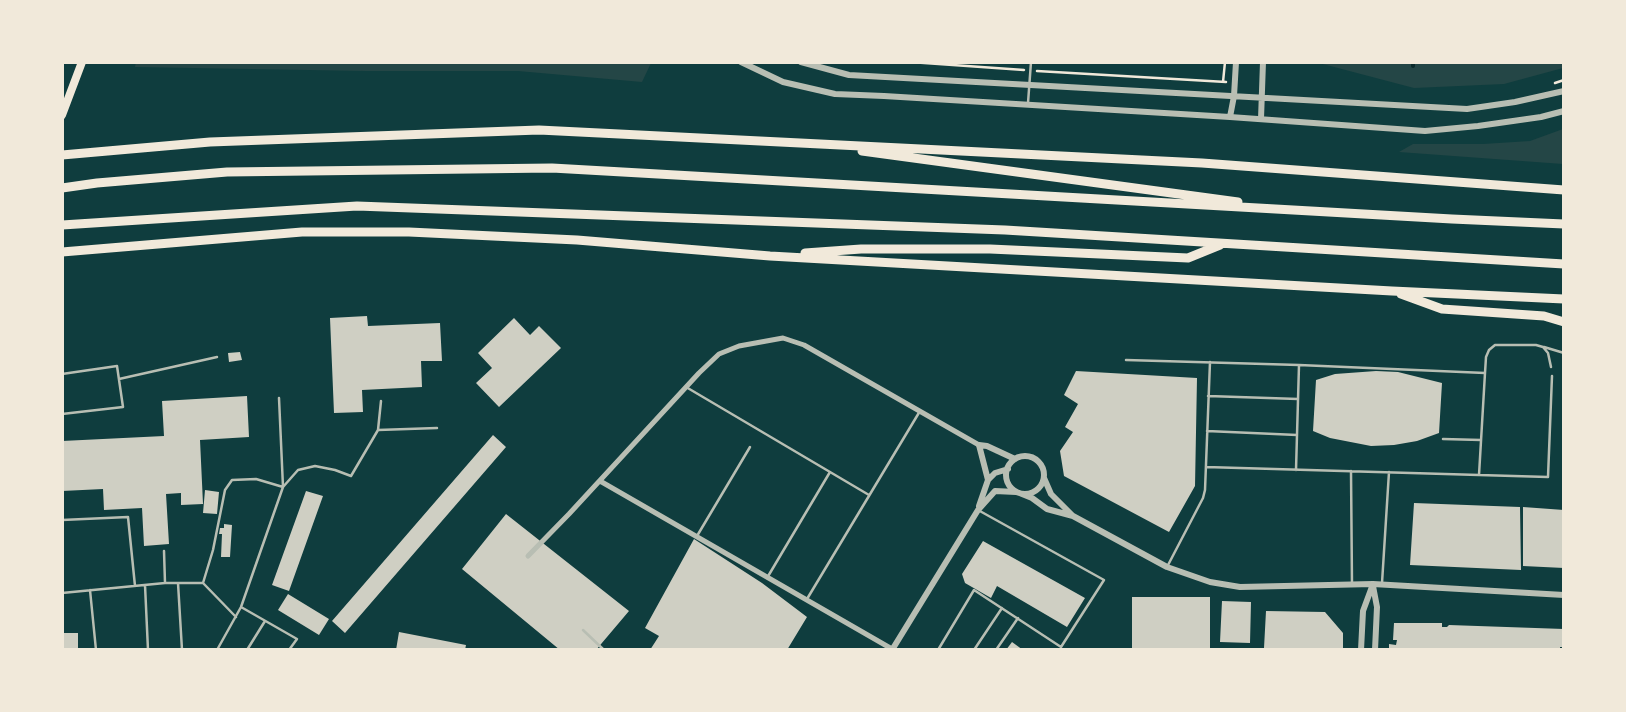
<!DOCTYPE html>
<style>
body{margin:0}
#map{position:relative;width:1626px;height:712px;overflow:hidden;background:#0f3d3e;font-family:"Public Sans",sans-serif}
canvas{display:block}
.frame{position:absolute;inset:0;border:64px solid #f1e9da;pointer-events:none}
</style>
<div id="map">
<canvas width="1626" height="712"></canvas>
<div class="frame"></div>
</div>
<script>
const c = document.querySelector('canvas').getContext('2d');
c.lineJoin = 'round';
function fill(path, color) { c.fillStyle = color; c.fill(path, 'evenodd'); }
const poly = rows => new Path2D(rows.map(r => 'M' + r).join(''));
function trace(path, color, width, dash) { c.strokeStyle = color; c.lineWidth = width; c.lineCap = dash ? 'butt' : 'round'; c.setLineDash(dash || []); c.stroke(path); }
fill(poly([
 [136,62,651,62,651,63,642,82,518,71,365,71,135,67],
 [1563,62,1563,68,1504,84,1414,88,1319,63],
 [1563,129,1563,164,1399,152,1413,144,1483,144,1530,141]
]), '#244646');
trace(poly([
 [1413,62,1413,66]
]), '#0a2a2b', 4);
fill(poly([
 [367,316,368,326,440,323,442,361,421,361,422,387,362,390,363,412,334,413,330,318],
 [514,318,530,335,539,326,561,348,499,407,476,383,492,368,478,353],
 [240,352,242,360,229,362,228,353],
 [1076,371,1197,378,1195,486,1169,532,1064,476,1060,451,1073,432,1065,427,1078,404,1064,395],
 [1376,371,1398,372,1442,383,1439,433,1417,441,1394,445,1371,446,1330,438,1313,431,1316,380,1335,374],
 [247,396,249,437,200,440,203,504,181,505,181,493,166,494,169,544,144,546,142,508,104,510,103,489,62,491,62,441,164,436,162,401],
 [493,435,506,447,345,633,332,621],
 [205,490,219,492,217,514,203,513],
 [306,491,323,496,289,591,272,585],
 [1414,503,1520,507,1521,570,1410,565],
 [1523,507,1564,510,1564,568,1523,566],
 [506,514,629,611,596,650,560,650,462,569],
 [224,524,232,525,230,557,221,557,222,534,219,534,220,528,224,528],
 [694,539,762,583,807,617,787,650,650,650,659,636,645,628],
 [983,541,1085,598,1067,627,997,586,991,598,965,583,962,574],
 [288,594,329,619,319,635,278,610],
 [1132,597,1210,597,1210,650,1132,650],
 [1222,601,1251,602,1250,643,1220,642],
 [1266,611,1325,612,1343,633,1343,650,1264,648],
 [1394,623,1442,623,1442,627,1447,627,1449,625,1564,629,1564,647,1560,647,1560,650,1389,650,1389,644,1396,645,1397,640,1393,640],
 [399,632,466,645,465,650,396,650],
 [62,633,78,633,78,650,62,650],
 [1012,642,1023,650,1006,650]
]), '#cfcfc3');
trace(poly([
 [910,62,1024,70],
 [1037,71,1226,82],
 [1223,82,1225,62],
 [1555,83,1564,80]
]), '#f1e9da', 2.5);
trace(poly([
 [1028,103,1031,62],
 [1544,347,1564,353],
 [1126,360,1299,365,1485,373],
 [62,374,117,366,123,407,62,414],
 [119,379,217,357],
 [686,387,869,495],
 [1208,396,1298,399],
 [378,430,437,428],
 [1207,431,1297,435],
 [1443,439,1481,440],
 [1206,467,1479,475,1485,373,1486,357,1489,350,1495,345,1536,345,1543,347,1548,353,1551,367],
 [1296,470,1299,365],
 [1351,471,1352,585],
 [1479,475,1548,477,1552,376],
 [62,520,128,517,135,586],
 [697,536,750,447],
 [164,551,165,583,203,583],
 [1167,567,1203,498,1205,490,1210,362],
 [767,578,830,472],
 [178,583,182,650],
 [1382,583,1389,472],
 [145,585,148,650],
 [90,590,96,650],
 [62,593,165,583],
 [807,599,920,411],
 [241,607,297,639,289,650],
 [236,617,203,583,213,550,225,490,232,480,256,479,283,487,279,398],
 [583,630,604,650],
 [217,650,241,607,283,487,298,470,315,466,335,470,351,476,378,430,381,401],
 [247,650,265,621],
 [938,650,974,590,1061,647,1104,580,978,510],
 [974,650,1002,608],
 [996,650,1018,618]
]), '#b8beb3', 2.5);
trace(poly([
 [600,481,892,649],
 [528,556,569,514,699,373,719,354,739,346,783,338,804,345,979,445]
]), '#b8beb3', 5);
trace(poly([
 [741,62,783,82,835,94,884,96,1230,117,1425,131,1478,126,1541,117,1564,111],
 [801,62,849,75,1467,109,1515,102,1564,91],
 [1230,117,1234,96,1236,62],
 [1261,119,1263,62],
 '1006 475a19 19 0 1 1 38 0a19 19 0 1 1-38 0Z',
 [1044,478,1051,494,1073,516],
 [988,480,979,445,987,446,1015,459],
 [1022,494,1032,498,1047,509,1073,516,1167,567,1210,582,1240,587,1373,584,1564,595],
 [979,506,988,480,995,473,1008,469],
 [1373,586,1377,607,1375,650],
 [892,650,978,510,995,491,1016,492],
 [1361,650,1363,611,1373,584]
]), '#b8beb3', 6);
trace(poly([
 [62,115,82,62]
]), '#f1e9da', 8);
trace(poly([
 [862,151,1238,202],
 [62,155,210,142,539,130,1202,163,1564,190],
 [62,188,97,183,227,172,552,168,1452,219,1564,224],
 [62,225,357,206,1005,230,1564,264],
 [62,252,302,232,409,232,577,240,770,256,1392,291,1564,299],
 [805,253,861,249,990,249,1188,258,1220,245],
 [1401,294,1442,309,1544,316,1564,322]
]), '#f1e9da', 9);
</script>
